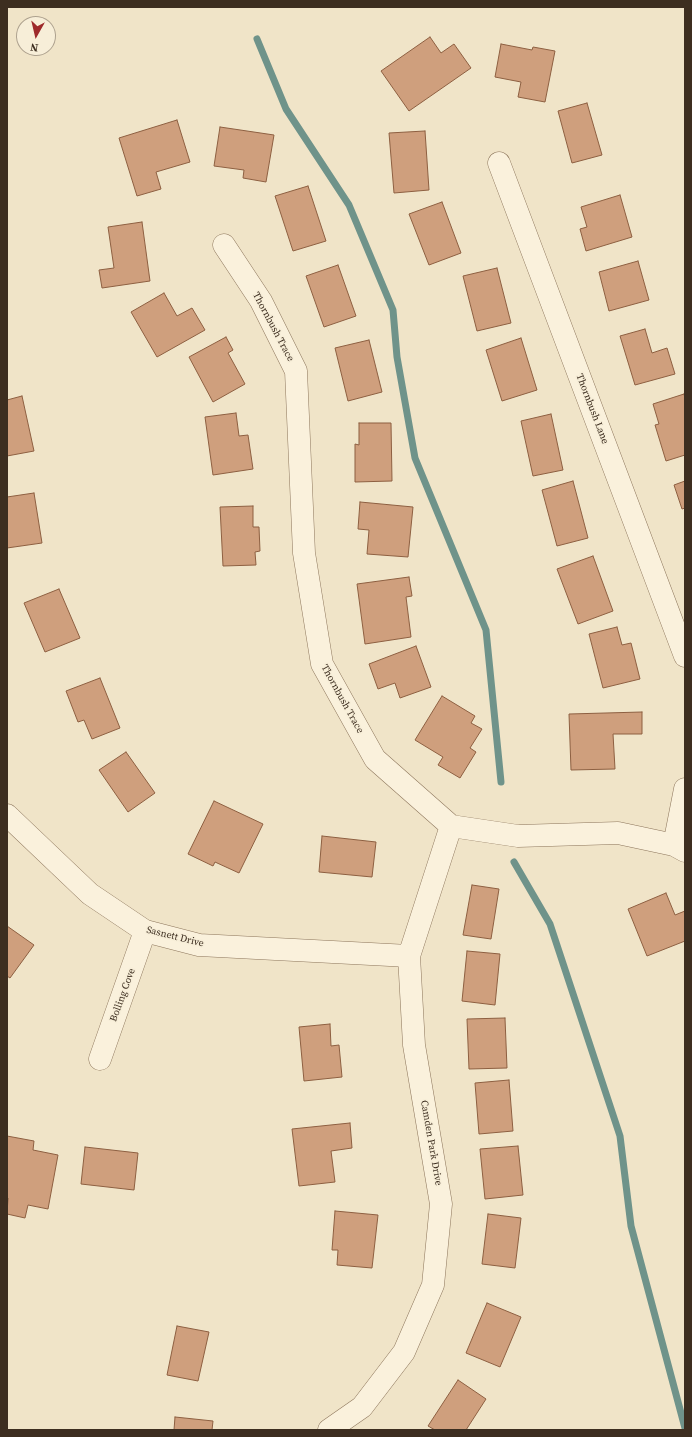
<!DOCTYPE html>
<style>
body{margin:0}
#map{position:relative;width:692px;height:1437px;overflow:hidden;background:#f0e4c8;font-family:"Source Serif 4",serif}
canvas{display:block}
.frame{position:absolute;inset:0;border:8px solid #3d2e20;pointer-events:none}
.north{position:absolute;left:16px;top:16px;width:40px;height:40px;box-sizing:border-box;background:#f7eed8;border:1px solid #ada18e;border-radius:50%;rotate:188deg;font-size:11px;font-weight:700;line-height:16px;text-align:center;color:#3d2e20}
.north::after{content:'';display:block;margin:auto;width:14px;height:18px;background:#9e2a2b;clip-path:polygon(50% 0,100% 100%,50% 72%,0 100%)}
</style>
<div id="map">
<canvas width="692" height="1437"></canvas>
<div class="frame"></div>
<div class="north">N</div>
</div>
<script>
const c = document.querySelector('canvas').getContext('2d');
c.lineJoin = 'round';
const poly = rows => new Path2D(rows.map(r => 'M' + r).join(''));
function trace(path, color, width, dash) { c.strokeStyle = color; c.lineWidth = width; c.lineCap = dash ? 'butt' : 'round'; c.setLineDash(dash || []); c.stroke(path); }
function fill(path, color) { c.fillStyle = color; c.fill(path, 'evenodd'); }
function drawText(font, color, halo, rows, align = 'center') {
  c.font = font + ' "Source Serif 4",serif'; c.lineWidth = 3; c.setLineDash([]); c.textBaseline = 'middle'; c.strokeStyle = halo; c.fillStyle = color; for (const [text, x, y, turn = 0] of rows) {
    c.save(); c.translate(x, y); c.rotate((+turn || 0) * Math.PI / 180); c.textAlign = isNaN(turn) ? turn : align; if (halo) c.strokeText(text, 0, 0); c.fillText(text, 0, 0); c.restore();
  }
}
trace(poly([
 [257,39,286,109,349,205,393,310,397,357,415,458,486,630,501,782],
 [514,862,550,924,620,1136,631,1226,685,1428]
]), '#6f938a', 7);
const building = poly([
 [430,37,441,53,454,44,471,68,409,111,381,71,430,37],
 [501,44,532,50,533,47,555,51,545,102,518,97,521,82,495,77,501,44],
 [587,103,602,155,572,163,558,111,587,103],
 [177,120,190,162,156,172,161,189,137,196,119,138,177,120],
 [220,127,274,135,266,182,243,178,244,170,214,166,220,127],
 [425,131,429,190,394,193,389,133,425,131],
 [308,186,326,241,293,251,275,196,308,186],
 [620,195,632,237,586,251,580,229,587,227,581,207,620,195],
 [442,202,461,253,429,265,409,214,442,202],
 [142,222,150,281,102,288,99,270,114,268,108,227,142,222],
 [638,261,649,300,609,311,599,272,638,261],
 [338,265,356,316,324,327,306,276,338,265],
 [497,268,511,323,477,331,463,276,497,268],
 [164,293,177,316,192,308,205,330,157,357,131,312,164,293],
 [645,329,652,353,667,348,675,374,635,385,620,336,645,329],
 [226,337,233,350,228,353,245,384,213,402,189,357,226,337],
 [521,338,537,390,502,401,486,350,521,338],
 [369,340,382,392,348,401,335,348,369,340],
 [684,394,685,398,685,455,666,461,655,425,659,424,653,404,684,394],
 [22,396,34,451,7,456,7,400,22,396],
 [236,413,239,436,248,435,253,469,213,475,205,417,236,413],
 [551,414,563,470,533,476,521,421,551,414],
 [359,423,391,423,392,481,355,482,355,444,359,445,359,423],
 [573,481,588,538,557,546,542,490,573,481],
 [685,481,685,508,682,509,674,485,685,481],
 [34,493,42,543,7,548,7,497,34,493],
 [360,502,413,507,408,557,367,554,369,530,358,529,360,502],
 [253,506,253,527,259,527,260,551,255,552,256,565,223,566,220,507,253,506],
 [593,556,613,611,578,624,557,569,593,556],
 [409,577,412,596,406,597,411,637,365,644,357,584,409,577],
 [59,589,80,638,45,652,24,603,59,589],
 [617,627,622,645,631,643,640,679,603,688,589,634,617,627],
 [416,646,431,687,400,698,395,683,378,689,369,664,416,646],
 [100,678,120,728,92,739,84,720,78,722,66,691,100,678],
 [442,696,475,716,471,723,482,729,470,748,476,752,460,778,438,765,443,757,415,740,442,696],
 [642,712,642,734,613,734,615,769,571,770,569,714,642,712],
 [126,752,155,793,128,812,99,770,126,752],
 [214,801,263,824,239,873,215,862,213,866,188,854,214,801],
 [322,836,376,842,372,877,319,872,322,836],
 [472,885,499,889,491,939,463,935,472,885],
 [666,893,675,915,685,911,685,941,647,956,628,909,666,893],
 [7,926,34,945,10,978,7,976,7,926],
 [467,951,500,954,495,1005,462,1001,467,951],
 [505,1018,507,1068,469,1069,467,1019,505,1018],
 [330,1024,331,1046,339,1045,342,1077,304,1081,299,1027,330,1024],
 [509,1080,513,1131,479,1134,475,1083,509,1080],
 [350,1123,352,1148,331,1151,335,1182,299,1186,292,1129,350,1123],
 [7,1136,34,1141,33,1150,58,1155,48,1209,28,1205,25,1218,7,1214,8,1198,7,1198,7,1136],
 [518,1146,523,1195,485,1199,480,1149,518,1146],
 [85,1147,138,1153,134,1190,81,1184,85,1147],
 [335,1211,378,1215,372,1268,337,1265,338,1250,332,1250,335,1211],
 [488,1214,521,1218,515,1268,482,1264,488,1214],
 [487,1303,521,1317,500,1367,466,1353,487,1303],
 [177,1326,209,1332,198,1381,167,1375,177,1326],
 [458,1380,486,1399,466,1430,435,1430,428,1426,458,1380],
 [175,1417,213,1421,212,1430,174,1430,175,1417]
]);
fill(building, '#cf9f7d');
trace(building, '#8d5f41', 1);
const minor = poly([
 [499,163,685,656],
 [224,245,261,301,296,371,304,553,322,664,375,759,451,826,518,836,618,833,674,845,685,851],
 [7,815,90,894,145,931,199,945,409,956],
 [674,845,685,789],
 [100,1059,145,931],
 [329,1430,362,1407,404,1352,433,1285,441,1204,414,1045,409,956,451,826]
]);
trace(minor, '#8d765c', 23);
trace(minor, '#faf1dc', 22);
drawText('10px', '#3d2e20', '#f7eed8', [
 ["Thornbush Trace",273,327,62],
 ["Thornbush Lane",592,409,69],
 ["Thornbush Trace",342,699,61],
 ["Sasnett Drive",175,937,14],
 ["Bolling Cove",123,995,-70],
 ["Camden Park Drive",431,1143,80]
]);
</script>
